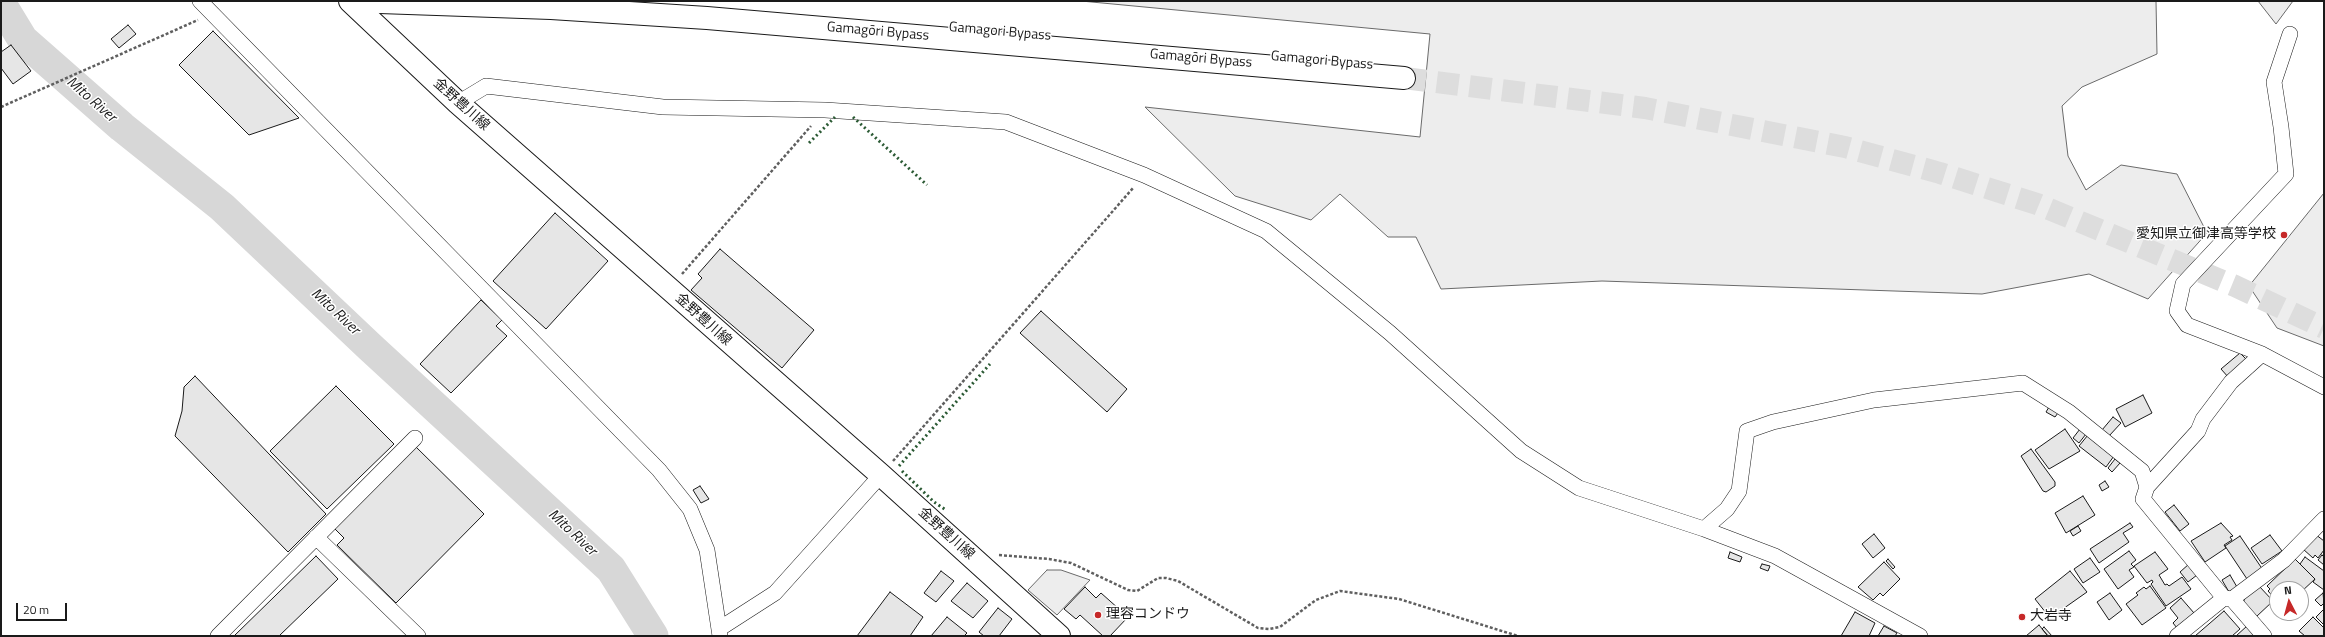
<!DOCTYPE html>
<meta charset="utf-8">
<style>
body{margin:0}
#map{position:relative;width:2325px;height:637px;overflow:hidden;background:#fff;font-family:"Titillium Web",sans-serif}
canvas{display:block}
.frame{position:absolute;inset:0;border:2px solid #1a1a1a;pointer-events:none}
.north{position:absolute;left:2269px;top:581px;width:40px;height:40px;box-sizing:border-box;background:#fff;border:1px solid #a3a3a3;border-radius:50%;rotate:354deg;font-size:11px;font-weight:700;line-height:16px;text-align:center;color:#1a1a1a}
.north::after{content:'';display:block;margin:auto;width:14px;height:18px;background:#c62828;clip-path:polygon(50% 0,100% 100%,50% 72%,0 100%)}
.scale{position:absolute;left:16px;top:603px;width:51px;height:18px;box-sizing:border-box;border:2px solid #1a1a1a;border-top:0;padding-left:5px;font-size:12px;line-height:14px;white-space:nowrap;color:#1a1a1a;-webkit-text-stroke:3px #fff;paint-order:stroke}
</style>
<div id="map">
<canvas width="2325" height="637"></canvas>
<div class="frame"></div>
<div class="north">N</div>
<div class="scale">20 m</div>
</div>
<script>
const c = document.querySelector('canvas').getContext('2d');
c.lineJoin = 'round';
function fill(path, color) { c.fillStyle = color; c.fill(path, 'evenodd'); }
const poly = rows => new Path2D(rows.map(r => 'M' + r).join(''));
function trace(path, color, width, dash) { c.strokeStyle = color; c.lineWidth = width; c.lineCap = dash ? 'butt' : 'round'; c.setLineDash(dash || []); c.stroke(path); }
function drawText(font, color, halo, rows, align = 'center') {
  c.font = font + ' "Titillium Web","Noto Sans JP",sans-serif'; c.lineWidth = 3; c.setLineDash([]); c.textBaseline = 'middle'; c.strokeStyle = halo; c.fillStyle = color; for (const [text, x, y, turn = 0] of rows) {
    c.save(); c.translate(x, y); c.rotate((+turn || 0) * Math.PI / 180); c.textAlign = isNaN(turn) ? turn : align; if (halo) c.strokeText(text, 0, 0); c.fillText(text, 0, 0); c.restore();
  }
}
const built = poly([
 [1081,1,2156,1,2157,54,2082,87,2062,106,2068,156,2086,190,2121,165,2177,174,2207,233,2148,299,2089,274,1982,294,1602,281,1441,289,1416,237,1388,237,1340,194,1311,220,1235,196,1145,107,1420,137,1430,34,1081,1],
 [2258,1,2293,1,2276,24,2258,1],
 [2324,193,2324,346,2277,328,2249,286,2324,193],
 [1047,570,1061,570,1090,580,1057,615,1028,590,1047,570]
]);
fill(built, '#ededed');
trace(built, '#6a6a6a', 1);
trace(poly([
 [1,4,23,40,122,127,222,207,370,347,611,569,653,636]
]), '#d7d7d7', 31);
const building = poly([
 [128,25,136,34,119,48,111,39,128,25],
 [213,31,299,118,249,135,179,65,213,31],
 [11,45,31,71,13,84,1,68,1,52,11,45],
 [555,213,608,261,546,329,493,281,555,213],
 [720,249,814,330,782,368,691,290,702,278,698,274,720,249],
 [481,300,502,320,496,326,507,336,451,393,420,364,481,300],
 [1041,311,1127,389,1107,412,1020,333,1041,311],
 [2240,353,2248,361,2229,378,2221,369,2240,353],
 [195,376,326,514,288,552,175,436,182,411,184,387,195,376],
 [336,386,394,444,327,509,270,451,336,386],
 [2143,395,2152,413,2125,427,2116,409,2143,395],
 [2049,407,2058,413,2055,417,2046,412,2049,407],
 [2113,417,2121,423,2109,436,2102,430,2113,417],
 [2065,429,2080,451,2049,469,2035,450,2065,429],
 [2080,429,2086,434,2079,443,2073,438,2080,429],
 [2088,435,2114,456,2106,467,2079,446,2088,435],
 [415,446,484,514,396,603,337,545,344,538,334,528,415,446],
 [2031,449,2055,482,2055,486,2046,492,2043,491,2021,456,2031,449],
 [2115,459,2120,463,2112,472,2108,468,2115,459],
 [2105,481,2109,487,2102,491,2099,485,2105,481],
 [700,486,709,499,701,503,693,490,700,486],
 [2083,496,2095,515,2066,533,2055,513,2083,496],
 [2174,505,2189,524,2180,531,2165,512,2174,505],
 [2130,523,2133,527,2123,533,2129,542,2099,563,2090,549,2130,523],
 [2221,523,2233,536,2230,537,2232,540,2224,545,2226,548,2205,562,2191,541,2221,523],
 [2078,526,2081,531,2073,536,2070,531,2078,526],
 [1874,534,1885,548,1873,558,1862,544,1874,534],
 [2315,534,2324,541,2324,550,2318,558,2315,555,2313,558,2303,549,2315,534],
 [2270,535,2282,551,2262,564,2251,548,2270,535],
 [2240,536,2263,570,2247,579,2225,546,2240,536],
 [2129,551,2136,560,2131,564,2134,567,2129,570,2134,577,2118,589,2104,569,2129,551],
 [1730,552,1742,557,1740,562,1728,558,1730,552],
 [2155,552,2168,569,2159,575,2165,585,2167,584,2169,586,2182,577,2191,589,2166,606,2151,584,2153,582,2152,580,2147,583,2134,566,2155,552],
 [2322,555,2324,557,2324,565,2318,560,2322,555],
 [316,556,338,579,279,636,234,636,316,556],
 [2305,557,2324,571,2324,590,2313,582,2315,579,2300,564,2305,557],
 [2090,558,2100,572,2083,583,2074,569,2090,558],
 [1888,559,1895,567,1893,569,1886,561,1888,559],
 [2295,559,2315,579,2301,592,2301,589,2277,589,2277,601,2268,591,2270,589,2267,586,2295,559],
 [1884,562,1900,579,1883,596,1880,593,1873,600,1858,587,1884,562],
 [1762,564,1770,566,1768,571,1760,568,1762,564],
 [2189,564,2197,575,2188,582,2180,572,2189,564],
 [941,571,954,581,936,602,924,593,941,571],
 [2070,571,2087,592,2050,618,2035,599,2070,571],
 [2230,575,2237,587,2229,592,2222,580,2230,575],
 [967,583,988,601,973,618,951,601,967,583],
 [2150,586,2166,608,2142,625,2126,604,2138,595,2136,593,2144,587,2146,589,2150,586],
 [2259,586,2273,601,2256,617,2243,603,2246,595,2259,586],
 [1085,587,1096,598,1101,593,1128,617,1110,636,1103,636,1080,615,1076,619,1064,609,1085,587],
 [890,592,923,617,910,636,857,636,890,592],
 [2110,593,2122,610,2109,620,2097,602,2110,593],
 [2323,593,2324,603,2321,606,2315,600,2323,593],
 [2181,598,2194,613,2177,628,2173,623,2178,618,2170,608,2181,598],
 [998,608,1012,619,999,636,984,636,979,632,998,608],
 [2324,609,2324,625,2316,617,2324,609],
 [2224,611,2240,629,2232,636,2195,636,2224,611],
 [1855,612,1875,623,1869,636,1841,636,1855,612],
 [947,617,967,633,964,636,931,636,947,617],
 [2313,617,2324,628,2324,636,2305,636,2299,631,2313,617],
 [2039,625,2048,636,2026,636,2039,625],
 [1884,626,1897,633,1895,636,1878,636,1884,626],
 [2247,626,2257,636,2236,636,2247,626],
 [2044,627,2052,636,2048,636,2042,629,2044,627]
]);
fill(building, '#e6e6e6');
trace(building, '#1a1a1a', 1);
trace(poly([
 [1404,78,1645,108,1845,147,1940,173,2037,204,2235,286,2324,328]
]), '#ddd', 22, [22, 11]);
const minor = poly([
 [200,1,659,470,690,509,707,550,720,636],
 [2290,34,2274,82,2281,127,2286,174,2183,284,2177,311,2187,325,2262,354,2324,387],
 [458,103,486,86,663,107,825,110,1006,122,1144,175,1266,231,1390,333,1521,451,1579,488,1704,529,1775,556,1920,636],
 [2147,487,2198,431,2203,419,2231,382,2262,354],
 [1704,529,1727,509,1739,491,1747,431,1773,422,1874,400,2023,383,2069,412,2142,471,2147,487,2143,499,2224,598,2232,599,2264,636],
 [316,537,418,636],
 [2232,599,2284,560,2324,519],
 [719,629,775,593,881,475],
 [218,636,415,438],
 [2177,636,2224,598]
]);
const secondary = poly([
 [350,1,458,103,881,475,1059,636]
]);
const trunk = poly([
 [351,1,551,8,707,18,1404,78]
]);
trace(minor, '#1a1a1a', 16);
trace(secondary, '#1a1a1a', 24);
trace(trunk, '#1a1a1a', 24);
trace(poly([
 [1,107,198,20],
 [682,274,811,126],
 [893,461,1134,187],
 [999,555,1049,559,1071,563,1128,590,1137,591,1158,578,1166,578,1178,581,1258,628,1269,629,1280,627,1316,600,1340,591,1399,599,1518,636]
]), '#5f5f5f', 2.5, [3, 2]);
trace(minor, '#fff', 15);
trace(secondary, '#fff', 22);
trace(trunk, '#fff', 22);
trace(poly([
 [853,117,927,185],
 [809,143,835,117],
 [899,466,990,364],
 [902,471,934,502,946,510]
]), '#2b5a34', 3, [2, 3]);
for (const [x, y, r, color] of [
 [2284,235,4,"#c62828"],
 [1098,615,4,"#c62828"],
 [2022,617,4,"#c62828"]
]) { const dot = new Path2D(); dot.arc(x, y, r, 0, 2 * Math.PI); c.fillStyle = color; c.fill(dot); trace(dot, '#fff', 1.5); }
drawText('14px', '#1a1a1a', '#fff', [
 ["Gamagōri Bypass",878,32,5],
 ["Gamagori Bypass",1000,32,5],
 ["Gamagōri Bypass",1201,59,5],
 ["Gamagori Bypass",1322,61,5],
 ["金野豊川線",461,105,42],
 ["金野豊川線",703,320,42],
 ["金野豊川線",946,534,42]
]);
drawText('14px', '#1a1a1a', '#fff', [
 ["愛知県立御津高等学校",2276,235,"right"],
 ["理容コンドウ",1106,615],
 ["大岩寺",2030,617]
], 'left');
drawText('italic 15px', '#1a1a1a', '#fff', [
 ["Mito River",91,100,41],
 ["Mito River",335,312,43],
 ["Mito River",572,533,43]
]);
</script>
